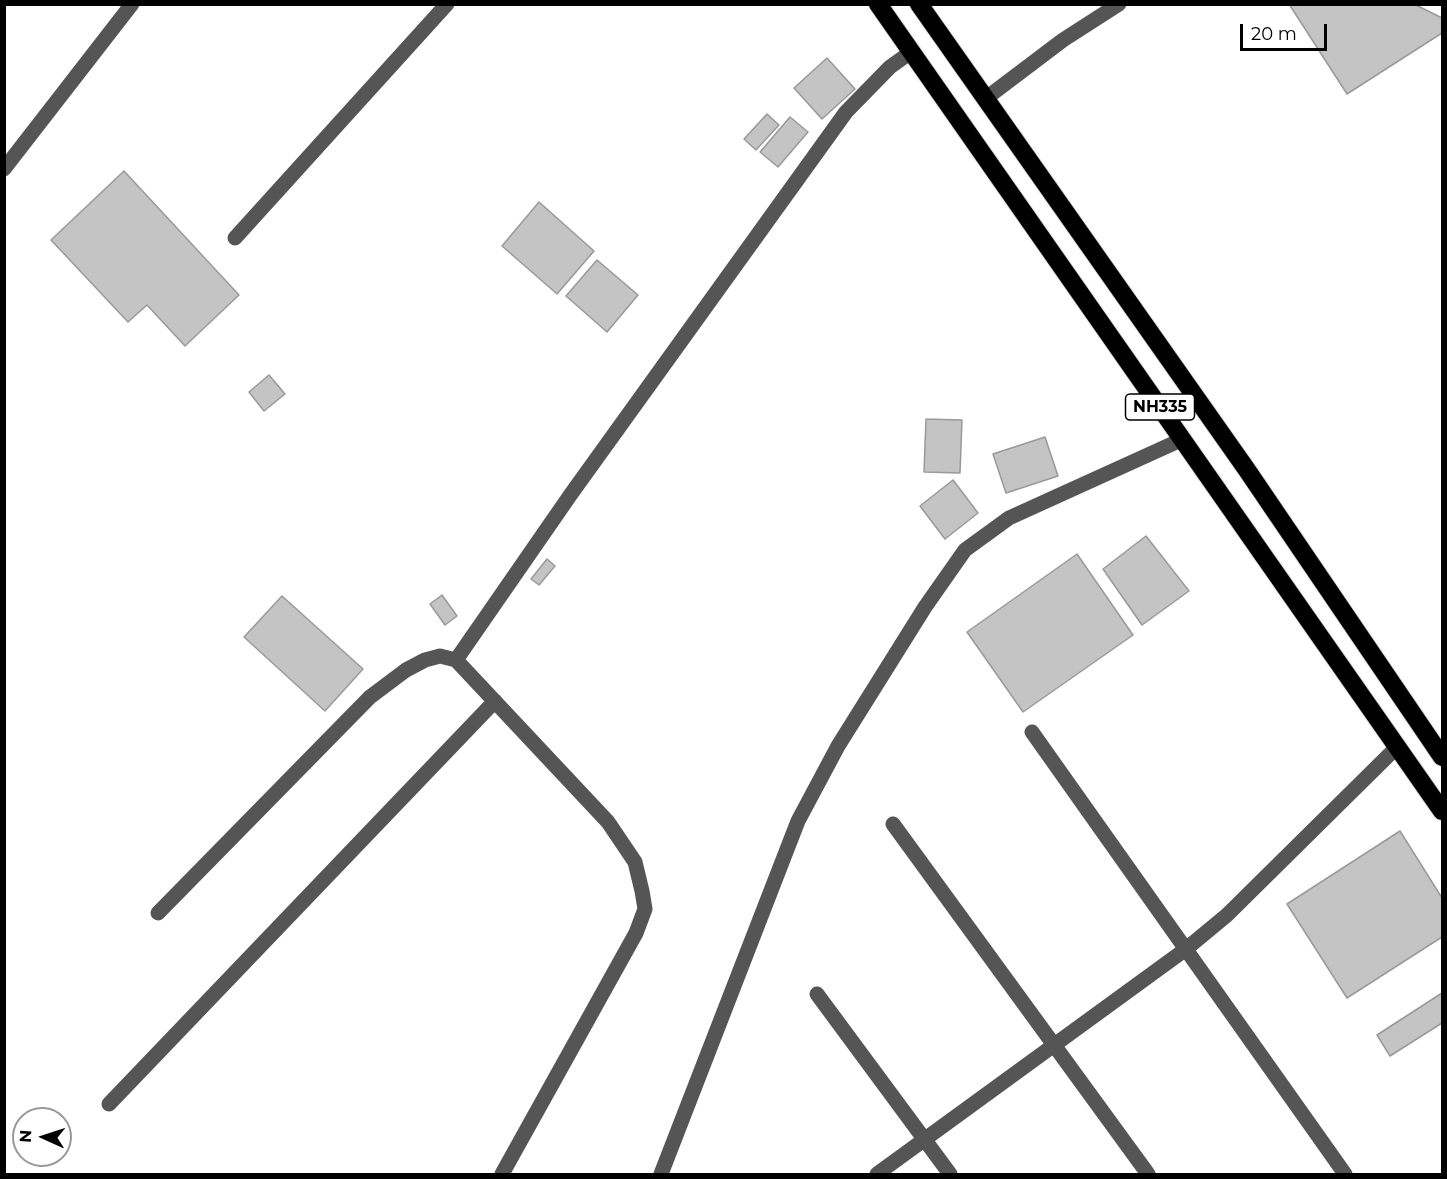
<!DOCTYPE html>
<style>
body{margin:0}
#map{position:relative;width:1447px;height:1179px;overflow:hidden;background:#fff;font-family:Montserrat,sans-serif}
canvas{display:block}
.frame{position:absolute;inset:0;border:6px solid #000;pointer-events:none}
.north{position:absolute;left:12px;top:1107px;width:60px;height:60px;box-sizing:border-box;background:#fff;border:2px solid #999;border-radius:50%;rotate:273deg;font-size:16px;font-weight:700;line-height:24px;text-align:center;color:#000}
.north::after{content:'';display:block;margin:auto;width:21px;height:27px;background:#000;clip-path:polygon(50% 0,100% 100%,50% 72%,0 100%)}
.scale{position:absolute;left:1240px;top:24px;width:87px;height:27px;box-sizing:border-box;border:3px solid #000;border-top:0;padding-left:8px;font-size:18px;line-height:21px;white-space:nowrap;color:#000;-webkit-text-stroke:4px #fff;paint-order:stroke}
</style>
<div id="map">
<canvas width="1447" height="1179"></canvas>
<div class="frame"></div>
<div class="north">N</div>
<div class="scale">20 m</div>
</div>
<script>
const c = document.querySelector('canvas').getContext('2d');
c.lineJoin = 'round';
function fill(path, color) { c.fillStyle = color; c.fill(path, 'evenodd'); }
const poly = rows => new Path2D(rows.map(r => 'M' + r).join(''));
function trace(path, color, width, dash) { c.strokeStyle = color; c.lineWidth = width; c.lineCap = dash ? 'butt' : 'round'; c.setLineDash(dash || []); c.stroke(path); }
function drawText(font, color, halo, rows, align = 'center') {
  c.font = font + ' Montserrat,sans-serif'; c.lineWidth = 5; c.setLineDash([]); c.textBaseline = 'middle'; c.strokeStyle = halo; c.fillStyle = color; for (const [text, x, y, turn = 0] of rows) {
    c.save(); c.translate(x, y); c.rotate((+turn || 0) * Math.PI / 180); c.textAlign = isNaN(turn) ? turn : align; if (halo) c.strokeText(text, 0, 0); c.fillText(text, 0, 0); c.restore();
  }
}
const building = poly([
 [1289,4,1414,4,1442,18,1442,33,1347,94,1289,4],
 [827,58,855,89,822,119,794,88,827,58],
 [767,114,779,125,756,150,744,139,767,114],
 [790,117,808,132,778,167,760,152,790,117],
 [124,171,239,295,185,346,147,305,128,322,51,240,124,171],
 [539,202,594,251,557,294,502,246,539,202],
 [597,260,638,295,607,332,566,296,597,260],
 [269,375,285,394,264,411,249,392,269,375],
 [926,419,962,420,960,473,924,472,926,419],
 [1045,437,1058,476,1006,493,993,454,1045,437],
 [953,480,978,513,945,539,920,506,953,480],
 [1146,536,1189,591,1142,625,1103,569,1146,536],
 [1077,554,1133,635,1023,712,967,632,1077,554],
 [547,559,555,566,539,585,531,579,547,559],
 [442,595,457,616,445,625,430,604,442,595],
 [282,596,363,669,325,711,244,637,282,596],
 [1400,831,1442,898,1442,937,1347,998,1287,904,1400,831],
 [1442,993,1442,1023,1390,1056,1377,1035,1442,993]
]);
fill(building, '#c4c4c4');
trace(building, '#999', 1.5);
const highway = poly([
 [878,4,1442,811],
 [919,4,1247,470,1442,757]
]);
trace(highway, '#dbdbdb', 20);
trace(poly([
 [985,99,1063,40,1119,4],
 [4,169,132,4],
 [235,238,447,4],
 [456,660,571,494,846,112,890,67,911,52],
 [1032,732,1345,1174],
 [893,824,1148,1174],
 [158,913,370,697,406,670,425,660,440,656,456,660,608,822,635,862,642,891,645,909,636,933,502,1174],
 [817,994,950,1174],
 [109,1104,495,701],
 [661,1174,798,821,838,746,925,607,965,550,1009,518,1183,439],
 [877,1174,1186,949,1227,915,1398,746]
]), '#555', 15);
trace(highway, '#000', 18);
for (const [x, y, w] of [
 [1160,407,69]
]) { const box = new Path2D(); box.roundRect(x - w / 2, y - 13, w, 26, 4.5); c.fillStyle = '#fff'; c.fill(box); trace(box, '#000', 1.5); }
drawText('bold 16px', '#000', null, [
 ["NH335",1160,407]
]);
</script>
